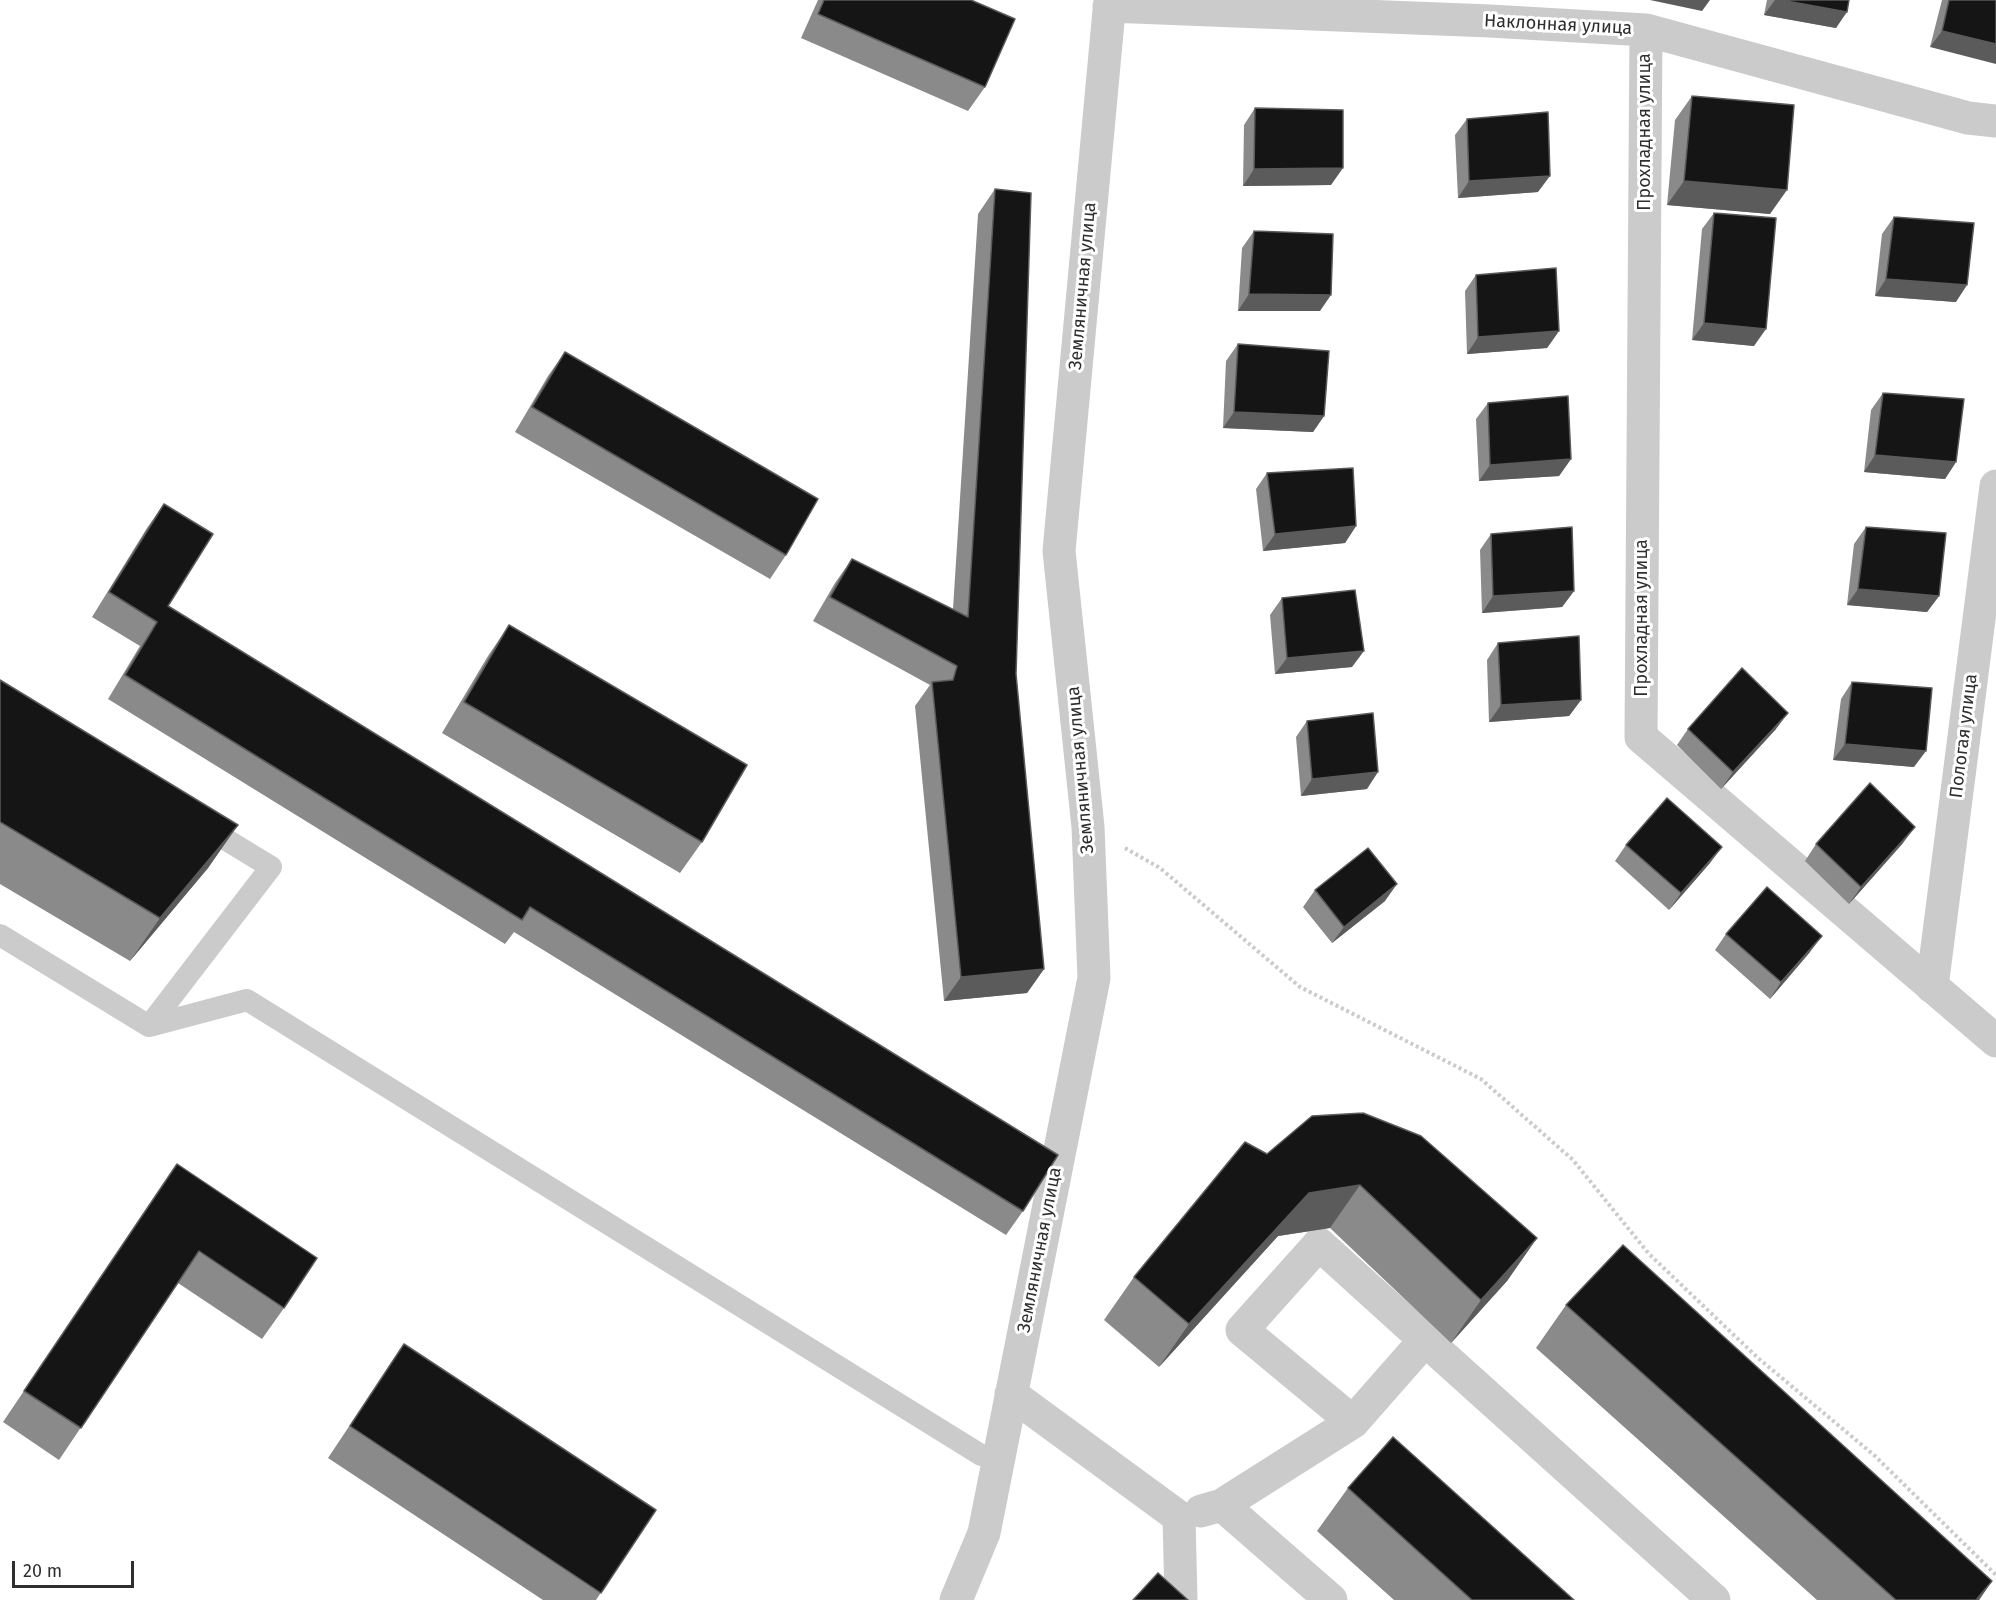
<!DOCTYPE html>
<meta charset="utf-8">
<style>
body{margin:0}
#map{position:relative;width:1996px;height:1600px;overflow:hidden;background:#fff;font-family:"Fira Sans",sans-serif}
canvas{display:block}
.scale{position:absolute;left:12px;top:1561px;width:122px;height:27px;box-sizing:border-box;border:3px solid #2e2e2e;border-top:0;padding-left:8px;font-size:18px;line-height:21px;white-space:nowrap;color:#2e2e2e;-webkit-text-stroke:4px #fff;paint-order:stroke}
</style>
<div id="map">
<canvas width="1996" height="1600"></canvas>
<div class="scale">20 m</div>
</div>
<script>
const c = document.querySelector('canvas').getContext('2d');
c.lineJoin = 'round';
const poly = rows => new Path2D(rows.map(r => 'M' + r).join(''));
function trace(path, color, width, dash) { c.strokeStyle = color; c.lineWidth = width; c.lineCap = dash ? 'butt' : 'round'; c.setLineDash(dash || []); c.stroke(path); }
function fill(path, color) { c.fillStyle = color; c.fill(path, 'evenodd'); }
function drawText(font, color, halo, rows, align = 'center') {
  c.font = font + ' "Fira Sans",sans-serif'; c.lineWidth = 6; c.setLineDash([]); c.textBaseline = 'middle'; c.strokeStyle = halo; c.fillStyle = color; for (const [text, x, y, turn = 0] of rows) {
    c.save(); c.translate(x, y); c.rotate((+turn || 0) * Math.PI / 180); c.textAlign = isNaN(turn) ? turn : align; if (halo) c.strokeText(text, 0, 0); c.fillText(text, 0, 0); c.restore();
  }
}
trace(poly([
 [1125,848,1160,868,1300,987,1481,1079,1573,1160,1649,1254,1758,1358,1875,1456,1996,1575]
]), '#cbcbcb', 4, [3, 3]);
trace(poly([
 [0,935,149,1026,247,1000,981,1455],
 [149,1026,271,867,202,825]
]), '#cbcbcb', 22);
trace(poly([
 [1109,6,1490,21,1646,30,1968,118,1996,121],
 [1646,30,1641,737,1996,1041],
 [1932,987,1996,486],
 [1425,1340,1714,1600],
 [1011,1394,1179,1517],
 [1222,1505,1353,1422,1242,1330,1319,1244,1425,1340,1353,1422],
 [1201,1511,1222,1505,1331,1600],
 [1179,1517,1181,1600],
 [956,1600,984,1533,1094,978,1088,827,1059,551,1110,0]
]), '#cbcbcb', 33);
fill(poly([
 [818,0,971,0,985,87,968,111,801,38],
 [1767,0,1849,0,1836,28,1764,15],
 [1942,0,1996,0,1930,47],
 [1692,96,1770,214,1667,205,1675,120],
 [1255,108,1331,185,1243,186,1244,125],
 [1467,119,1538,192,1458,198,1455,135],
 [995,189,1016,674,1044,969,1027,993,944,1001,915,706,930,685,813,621,835,583,852,559,953,609,978,214],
 [1714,213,1754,346,1692,340,1702,229],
 [1894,217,1956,302,1875,296,1882,234],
 [1254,231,1320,311,1238,311,1242,248],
 [1476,275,1559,331,1547,348,1467,354,1465,291],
 [1238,344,1324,416,1313,432,1223,428,1226,361],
 [565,352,786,555,770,579,515,432,548,376],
 [1883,393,1956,462,1945,479,1864,472,1871,410],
 [1488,403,1571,459,1559,476,1479,481,1476,419],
 [1267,473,1356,526,1345,543,1263,551,1256,489],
 [164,504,168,606,1023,1211,1006,1235,514,932,505,944,108,699,140,646,92,617,147,528],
 [1866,527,1939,596,1927,612,1847,605,1854,544],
 [1491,534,1574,591,1562,607,1482,613,1480,550],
 [1282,598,1352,667,1275,674,1270,615],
 [509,625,702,842,680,873,442,733,488,656],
 [1498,643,1581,700,1569,716,1489,722,1487,660],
 [0,680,238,825,208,868,130,961,0,884],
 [1852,682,1914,767,1833,760,1841,699],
 [1307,721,1367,789,1301,796,1296,737],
 [1688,729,1776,729,1721,789,1677,745],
 [1903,843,1849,904,1805,861,1816,844],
 [1626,845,1710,863,1669,910,1615,861],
 [1315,890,1385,901,1332,943,1303,907],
 [1726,934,1810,952,1770,999,1715,950],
 [1267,1154,1537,1238,1507,1281,1451,1343,1330,1228,1278,1236,1159,1367,1104,1320,1134,1277],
 [177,1164,284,1308,262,1339,178,1283,59,1460,3,1422],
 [1566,1305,1992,1581,1979,1600,1817,1600,1536,1348],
 [404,1344,656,1510,596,1600,543,1600,328,1458],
 [1348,1488,1574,1600,1394,1600,1317,1531]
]), '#8a8a8a');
fill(poly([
 [1650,0,1710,0,1702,11],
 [1775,0,1781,0,1847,12,1836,28,1764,15],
 [1942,31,1996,44,1996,64,1930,47],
 [1343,168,1331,185,1243,186,1254,169],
 [1550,176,1538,192,1458,198,1469,181],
 [1684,181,1787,190,1770,214,1667,205],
 [1886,279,1967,285,1956,302,1875,296],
 [1249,294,1331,295,1320,311,1238,311],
 [1704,323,1766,329,1754,346,1692,340],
 [1559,331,1547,348,1467,354,1478,337],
 [1234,412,1324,416,1313,432,1223,428],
 [1875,455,1956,462,1945,479,1864,472],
 [1571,459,1559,476,1479,481,1490,465],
 [1356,526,1345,543,1263,551,1275,534],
 [1858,589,1939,596,1927,612,1847,605],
 [1574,591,1562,607,1482,613,1493,596],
 [1364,651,1352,667,1275,674,1287,658],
 [1581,700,1569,716,1489,722,1501,705],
 [1788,713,1776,729,1721,789,1733,772],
 [1845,744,1926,751,1914,767,1833,760],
 [1378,772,1367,789,1301,796,1312,779],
 [238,825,208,868,130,961,160,918],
 [1915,827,1903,843,1849,904,1861,887],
 [1722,847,1710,863,1669,910,1681,893],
 [1397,884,1385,901,1332,943,1344,927],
 [1822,936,1810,952,1770,999,1781,982],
 [1044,969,1027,993,944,1001,961,977],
 [1360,1185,1330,1228,1278,1236,1159,1367,1189,1324,1309,1193],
 [1537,1238,1507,1281,1451,1343,1481,1300],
 [1992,1581,1979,1600,1976,1600]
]), '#5b5b5b');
const building = poly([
 [824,0,971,0,1015,19,985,87,818,14,824,0],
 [1781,0,1849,0,1847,12,1781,0],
 [1949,0,1996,0,1996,44,1942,31,1949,0],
 [1692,96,1794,105,1787,190,1684,181,1692,96],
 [1255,108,1343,110,1343,168,1254,169,1255,108],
 [1548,112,1550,176,1469,181,1467,119,1548,112],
 [995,189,1031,193,1016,674,1044,969,961,977,932,682,953,680,957,666,830,597,852,559,968,617,995,189],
 [1714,213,1776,218,1766,329,1704,323,1714,213],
 [1894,217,1974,223,1967,285,1886,279,1894,217],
 [1254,231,1333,234,1331,295,1249,294,1254,231],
 [1556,268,1559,331,1478,337,1476,275,1556,268],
 [1238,344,1329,351,1324,416,1234,412,1238,344],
 [565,352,818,499,786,555,532,407,565,352],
 [1883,393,1964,399,1956,462,1875,455,1883,393],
 [1568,396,1571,459,1490,465,1488,403,1568,396],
 [1353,468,1356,526,1275,534,1267,473,1353,468],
 [164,504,213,534,168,606,1058,1155,1023,1211,530,907,522,920,125,675,157,622,109,592,164,504],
 [1572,527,1574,591,1493,596,1491,534,1572,527],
 [1866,527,1946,533,1939,596,1858,589,1866,527],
 [1355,590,1364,651,1287,658,1282,598,1355,590],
 [509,625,747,765,702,842,464,702,509,625],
 [1579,636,1581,700,1501,705,1498,643,1579,636],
 [1742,668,1788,713,1733,772,1688,729,1742,668],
 [0,680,238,825,160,918,0,822,0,680],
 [1852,682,1932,688,1926,751,1845,744,1852,682],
 [1373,713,1378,772,1312,779,1307,721,1373,713],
 [1870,783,1915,827,1861,887,1816,844,1870,783],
 [1667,798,1722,847,1681,893,1626,845,1667,798],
 [1368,848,1397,884,1344,927,1315,890,1368,848],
 [1767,887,1822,936,1781,982,1726,934,1767,887],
 [1363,1113,1421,1136,1537,1238,1481,1300,1360,1185,1309,1193,1189,1324,1134,1277,1245,1142,1267,1154,1312,1116,1363,1113],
 [177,1164,317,1258,284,1308,199,1251,81,1428,24,1391,177,1164],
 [1623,1245,1992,1581,1976,1600,1896,1600,1566,1305,1623,1245],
 [404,1344,656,1510,601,1593,350,1426,404,1344],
 [1393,1437,1574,1600,1472,1600,1348,1488,1393,1437],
 [1158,1573,1188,1600,1133,1600,1158,1573]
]);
fill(building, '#151515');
trace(building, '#5b5b5b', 1.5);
drawText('18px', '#2e2e2e', '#fff', [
 ["Наклонная улица",1558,25,3],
 ["Прохладная улица",1645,132,-90],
 ["Земляничная улица",1083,286,-85],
 ["Прохладная улица",1642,618,-90],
 ["Пологая улица",1964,736,-83],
 ["Земляничная улица",1081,770,-95],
 ["Земляничная улица",1040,1250,-79]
]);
</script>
